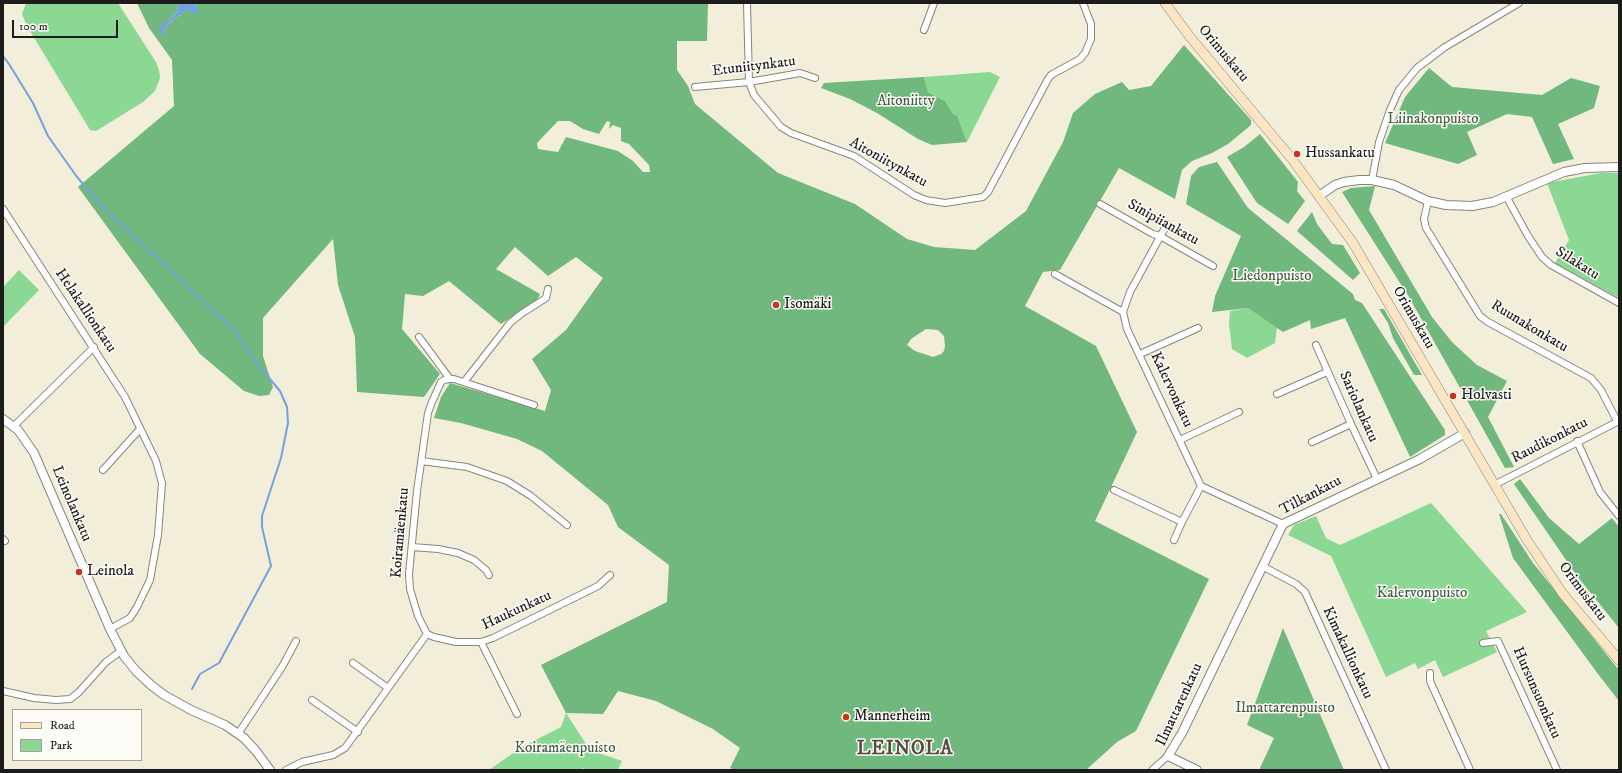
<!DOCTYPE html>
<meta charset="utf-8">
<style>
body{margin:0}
#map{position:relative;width:1622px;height:773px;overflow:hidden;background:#f2eeda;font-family:"IM FELL DW Pica",serif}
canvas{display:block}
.frame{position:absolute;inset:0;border:4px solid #1c1c1c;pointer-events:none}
.legend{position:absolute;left:12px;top:709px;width:130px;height:52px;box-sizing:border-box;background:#fdfcf7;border:1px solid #a3a29f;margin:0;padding:5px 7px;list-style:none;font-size:12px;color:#1c1c1c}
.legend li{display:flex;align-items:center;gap:8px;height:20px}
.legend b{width:20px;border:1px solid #a3a29f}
.scale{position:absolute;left:12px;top:20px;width:106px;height:18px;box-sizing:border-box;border:2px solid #1c1c1c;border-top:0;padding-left:5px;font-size:12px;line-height:14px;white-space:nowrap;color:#1c1c1c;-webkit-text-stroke:3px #fdfcf7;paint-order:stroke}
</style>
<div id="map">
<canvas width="1622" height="773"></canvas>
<div class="frame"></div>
<ul class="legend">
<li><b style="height:5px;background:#fbe6c4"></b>Road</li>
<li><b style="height:11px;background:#8bd895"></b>Park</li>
</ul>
<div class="scale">100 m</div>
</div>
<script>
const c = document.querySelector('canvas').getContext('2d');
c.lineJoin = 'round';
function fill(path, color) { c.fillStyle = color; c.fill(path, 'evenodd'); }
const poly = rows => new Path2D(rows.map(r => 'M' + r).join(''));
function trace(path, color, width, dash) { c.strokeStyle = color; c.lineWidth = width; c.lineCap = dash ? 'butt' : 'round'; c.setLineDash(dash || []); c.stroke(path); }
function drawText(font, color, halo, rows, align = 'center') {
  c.font = font + ' "IM FELL DW Pica",serif'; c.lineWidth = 3; c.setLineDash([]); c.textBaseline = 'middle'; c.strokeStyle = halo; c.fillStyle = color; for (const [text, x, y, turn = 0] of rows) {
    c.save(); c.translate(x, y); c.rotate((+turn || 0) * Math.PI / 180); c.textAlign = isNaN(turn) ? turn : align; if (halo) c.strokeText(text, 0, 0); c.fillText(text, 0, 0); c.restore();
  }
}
fill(poly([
 [26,3,118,3,156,62,159,70,160,78,155,91,143,102,101,128,96,131,90,130,27,26,22,14],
 [990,72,1000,77,967,142,957,115,953,114,945,101,928,92,924,77],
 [1601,173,1619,173,1619,298,1555,263,1569,240,1547,183],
 [19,270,39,290,3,327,3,287],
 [1248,308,1277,327,1275,343,1247,358,1232,349,1229,324,1230,311],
 [1431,503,1527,612,1486,631,1497,652,1443,677,1435,660,1418,669,1415,663,1386,677,1331,556,1288,535,1294,525,1316,516,1326,538,1340,545],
 [566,713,590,750,622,761,618,770,588,770,583,768,582,770,489,770,522,747,561,727]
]), '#8bd895');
fill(poly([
 [137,3,179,3,177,5,178,11,162,27,163,34,167,25,178,16,182,15,183,11,187,10,198,12,198,6,193,3,708,3,707,41,677,41,677,70,688,86,695,104,778,173,855,204,907,239,934,247,975,250,1026,211,1063,142,1073,113,1095,94,1122,82,1129,90,1151,86,1184,45,1251,120,1251,125,1228,144,1212,153,1192,161,1182,170,1175,199,1119,168,1060,270,1043,272,1025,306,1096,346,1137,432,1095,521,1209,579,1136,731,1117,742,1086,770,735,770,730,768,740,748,713,729,656,701,618,691,603,714,566,713,541,665,667,602,669,565,618,527,608,505,542,451,517,439,461,423,434,418,441,397,450,383,545,411,551,390,532,359,566,330,603,278,576,257,548,276,515,247,496,269,540,294,538,299,501,324,449,281,423,296,405,294,402,329,440,374,424,397,357,392,355,337,338,285,333,239,263,318,263,356,273,387,269,395,259,396,244,391,200,354,78,187,174,106,172,60,149,28],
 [558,121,570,121,583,129,599,134,607,121,610,122,609,129,613,125,621,128,621,141,629,144,649,165,650,172,643,172,633,161,618,151,566,137,558,152,538,149,537,143],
 [926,329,938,330,944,336,945,346,944,351,941,354,933,357,915,351,907,345,911,339],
 [1429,68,1452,87,1542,95,1571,78,1600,86,1594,108,1558,124,1574,159,1553,164,1532,117,1507,114,1467,132,1477,155,1458,164,1385,143,1405,97],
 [924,77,928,92,945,101,953,114,957,115,967,142,932,145,918,139,877,113,850,99,821,88,824,83],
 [1260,134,1298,182,1297,191,1305,201,1288,224,1257,203,1227,157,1244,147],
 [1217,162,1248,208,1353,294,1355,300,1362,303,1445,430,1445,435,1410,457,1345,318,1311,329,1310,320,1283,332,1248,308,1212,312,1215,296,1241,236,1186,204,1191,176,1199,167],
 [1375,186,1369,210,1432,317,1452,342,1477,365,1507,381,1488,417,1514,467,1505,468,1409,297,1342,192,1351,188],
 [1312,212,1317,224,1332,244,1343,245,1360,273,1353,280,1297,231],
 [1379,309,1384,309,1422,375,1414,375,1393,338,1388,323],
 [1520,479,1549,518,1579,544,1612,518,1619,527,1619,628,1577,576,1514,484],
 [1499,514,1501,514,1533,563,1619,670,1619,701,1598,674,1513,558],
 [1283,628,1344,770,1259,770,1274,738,1247,725]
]), '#70b87e');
fill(poly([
 [179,3,193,3,198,6,198,12,196,14,187,10,184,11,182,15,178,16,167,25,163,34,159,34,158,32,162,27,161,24,169,20,178,11,177,5]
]), '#74a2dd');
trace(poly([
 [3,56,9,64,33,103,48,136,77,177,105,209,235,331,254,360,280,391,287,407,288,423,281,458,262,516,262,527,271,566,219,663,200,674,192,689]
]), '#74a2dd', 2);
const minor = poly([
 [747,3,749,82,754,95,781,127,791,133,854,156,914,195,926,200,945,203,983,197,988,192,1048,79,1051,75,1080,59,1085,53,1091,39,1091,24,1083,3],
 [924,30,934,3],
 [695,87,749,82,800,73,815,78],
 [1372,180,1379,142,1390,110,1399,90,1417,68,1445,47,1519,3],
 [1506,196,1528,236,1542,257,1551,265,1619,303],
 [1428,201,1424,219,1426,228,1480,316,1488,322,1591,378,1601,390,1617,421],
 [1100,204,1153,234,1160,236,1213,266],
 [3,209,125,397,156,461,160,476,162,483,158,535,150,580,137,607,130,618,110,629],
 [1167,224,1130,292,1123,312,1127,329,1201,486,1283,524],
 [1055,274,1123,312],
 [419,337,450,379,454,379,534,405],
 [1316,345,1351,424,1377,479],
 [1140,354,1198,328],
 [464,382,510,323,521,314,546,298,548,289],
 [1277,394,1327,372],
 [14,426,94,347],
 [1180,440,1239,412],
 [1577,441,1600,492,1619,516],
 [1312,442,1351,424],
 [421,461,467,467,507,481,531,496,567,525],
 [103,470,140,429],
 [1494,485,1619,421],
 [1114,490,1182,522,1201,486],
 [3,539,5,541],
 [1174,540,1182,522],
 [412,547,438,549,458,553,474,560,486,570,489,575],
 [1264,567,1296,584,1305,592,1386,770],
 [427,634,434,637,456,642,481,642,493,638,598,586,610,575],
 [481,642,517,714],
 [1483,643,1498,641,1557,770],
 [353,663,388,688],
 [1430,673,1430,681,1470,770],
 [3,691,34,698,56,700,70,699,78,693,106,662,121,651],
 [312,700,358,732],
 [238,734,282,667,296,641],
 [286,770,302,762,333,755,345,748,427,634,418,616,410,589,409,574,417,491,428,413,432,402,441,382,444,380,450,379],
 [1152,770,1168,756]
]);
const tertiary = poly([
 [1319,196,1335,185,1344,182,1359,180,1372,180,1394,185,1428,201,1446,205,1472,206,1493,202,1564,172,1585,168,1619,167],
 [3,419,18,430,34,453,110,629,124,656,136,671,151,685,164,695,191,710,225,725,244,738,256,751,270,770],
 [1197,770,1168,756,1182,733,1283,524,1420,459,1465,433]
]);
const secondary = poly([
 [1165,3,1190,37,1292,159,1353,243,1527,540,1563,594,1619,660]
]);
trace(minor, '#87857b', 8);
trace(tertiary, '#87857b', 10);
trace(secondary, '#87857b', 10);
trace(minor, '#fff', 6);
trace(tertiary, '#fff', 8);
trace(secondary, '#fbe6c4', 9);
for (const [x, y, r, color] of [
 [1297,154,4,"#c8321e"],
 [776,305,4,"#c8321e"],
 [1453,396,4,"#c8321e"],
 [79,572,4,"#c8321e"],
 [846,717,4,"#c8321e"]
]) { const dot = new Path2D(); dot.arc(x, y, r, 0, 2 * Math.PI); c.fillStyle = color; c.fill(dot); trace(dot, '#fdfcf7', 1.5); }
drawText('15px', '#1c1c1c', '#fdfcf7', [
 ["Orimuskatu",1223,54,50],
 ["Etuniitynkatu",754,67,-7],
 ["Aitoniitynkatu",888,163,29],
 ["Sinipiiankatu",1163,223,29],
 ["Silakatu",1577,264,32],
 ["Helakallionkatu",85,311,56],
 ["Orimuskatu",1413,318,60],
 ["Ruunakonkatu",1529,327,31],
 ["Kalervonkatu",1171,390,65],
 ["Sariolankatu",1358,407,66],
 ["Raudikonkatu",1550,441,-27],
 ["Tilkankatu",1311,496,-28],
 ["Leinolankatu",71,504,67],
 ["Koiramäenkatu",401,533,-85],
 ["Orimuskatu",1582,592,53],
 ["Haukunkatu",517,611,-25],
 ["Kimakallionkatu",1347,653,65],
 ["Hursunsuonkatu",1536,693,66],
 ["Ilmattarenkatu",1180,705,-65]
]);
drawText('15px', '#435e46', '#fdfcf7', [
 ["Aitoniitty",906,102],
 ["Liinakonpuisto",1433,120],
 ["Liedonpuisto",1272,277],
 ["Kalervonpuisto",1422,594],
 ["Ilmattarenpuisto",1285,709],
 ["Koiramäenpuisto",565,749]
]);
drawText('15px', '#1c1c1c', '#fdfcf7', [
 ["Hussankatu",1305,154],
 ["Isomäki",784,305],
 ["Holvasti",1461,396],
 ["Leinola",87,572],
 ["Mannerheim",854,717]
], 'left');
c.letterSpacing = '1px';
drawText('bold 19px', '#5a4a3f', '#fdfcf7', [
 ["LEINOLA",905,750]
]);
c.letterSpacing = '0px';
</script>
